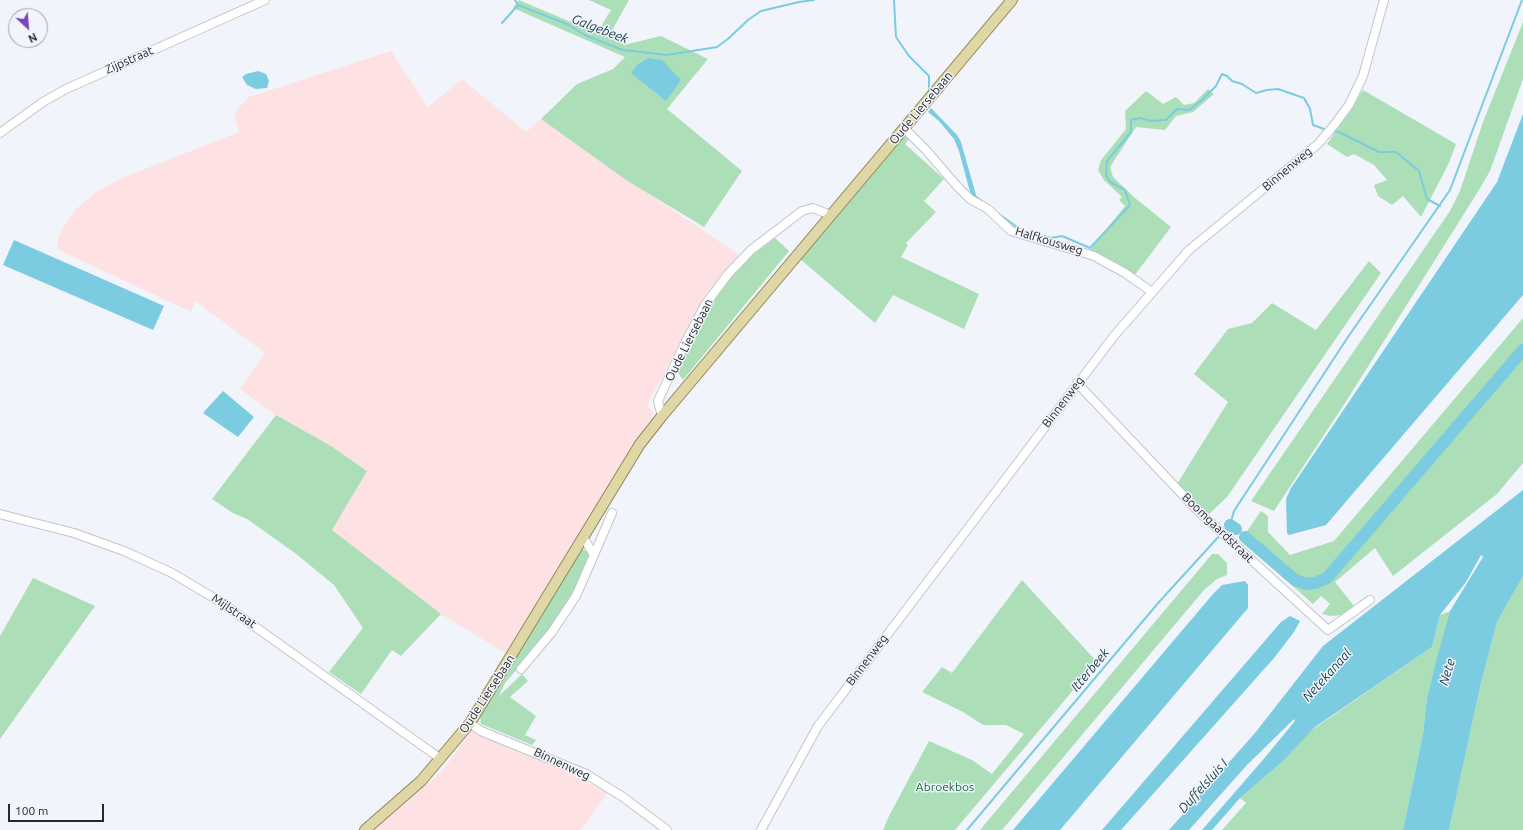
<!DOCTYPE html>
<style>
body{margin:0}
#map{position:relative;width:1523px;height:830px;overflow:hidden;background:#f1f4fb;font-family:Ubuntu,sans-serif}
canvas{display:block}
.north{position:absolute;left:8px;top:8px;width:40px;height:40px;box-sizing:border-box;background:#f1f4fb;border:1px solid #a0a2a8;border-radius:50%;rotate:154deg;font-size:11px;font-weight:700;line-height:16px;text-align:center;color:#27282b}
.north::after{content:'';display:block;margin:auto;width:14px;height:18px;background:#7a45bd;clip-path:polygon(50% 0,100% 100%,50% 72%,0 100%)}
.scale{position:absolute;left:8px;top:804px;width:96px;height:18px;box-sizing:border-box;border:2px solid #27282b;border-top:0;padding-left:5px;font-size:12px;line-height:14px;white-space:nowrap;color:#27282b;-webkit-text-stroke:3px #f1f4fb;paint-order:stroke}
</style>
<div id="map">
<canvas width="1523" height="830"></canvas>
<div class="north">N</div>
<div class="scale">100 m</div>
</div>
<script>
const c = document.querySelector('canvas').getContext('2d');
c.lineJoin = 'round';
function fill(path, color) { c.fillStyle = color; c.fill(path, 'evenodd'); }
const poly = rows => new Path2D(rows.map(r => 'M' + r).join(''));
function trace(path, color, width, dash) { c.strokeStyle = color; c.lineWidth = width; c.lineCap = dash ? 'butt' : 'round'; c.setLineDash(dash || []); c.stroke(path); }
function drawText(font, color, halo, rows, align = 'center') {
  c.font = font + ' Ubuntu,sans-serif'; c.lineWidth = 3; c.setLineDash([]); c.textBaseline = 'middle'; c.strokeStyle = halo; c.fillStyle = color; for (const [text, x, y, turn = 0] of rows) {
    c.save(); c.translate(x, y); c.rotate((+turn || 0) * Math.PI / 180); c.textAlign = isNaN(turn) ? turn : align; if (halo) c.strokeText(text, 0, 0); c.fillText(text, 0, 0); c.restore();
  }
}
fill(poly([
 [391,51,428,107,462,79,526,132,541,119,626,180,635,184,739,255,709,290,647,405,654,413,505,653,441,614,331,530,367,471,331,446,276,415,240,389,265,353,195,301,191,312,57,249,58,237,66,223,76,209,96,192,122,178,239,132,234,113,249,97],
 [471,731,542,760,608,792,581,830,375,830,443,770]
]), '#fee2e3');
fill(poly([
 [519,0,597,33,611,10,589,0,629,0,611,32,624,45,661,36,708,59,667,109,742,171,704,227,626,180,541,119,577,84,613,69,625,57,513,8],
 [1523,22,1523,79,1490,171,1479,190,1345,403,1274,511,1251,501,1450,211,1460,191,1483,122],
 [1208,89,1214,94,1193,112,1176,116,1165,130,1136,127,1110,167,1113,177,1135,198,1171,227,1134,276,1090,250,1125,206,1119,200,1122,197,1104,180,1098,170,1101,160,1126,129,1125,111,1146,91,1163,104,1176,97,1184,105,1194,103],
 [1363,90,1456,144,1449,163,1421,217,1403,196,1392,205,1378,196,1374,185,1387,180,1374,165,1354,154,1347,157,1327,144],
 [905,136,909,139,905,144,944,179,924,201,936,212,906,243,908,245,901,257,979,294,964,329,893,295,875,323,800,259],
 [775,238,789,251,683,380,676,370,686,345,720,290,752,255],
 [1369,261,1381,273,1227,497,1207,516,1177,484,1228,402,1194,374,1228,329,1252,323,1272,303,1316,330],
 [1523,318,1523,463,1497,494,1393,576,1375,548,1335,582,1354,606,1343,615,1330,616,1322,614,1330,604,1321,596,1313,604,1241,540,1261,511,1268,516,1268,532,1290,555,1334,541],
 [276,415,331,446,367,471,332,530,441,614,401,656,392,650,361,694,329,672,363,628,334,585,295,553,247,519,233,513,212,499],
 [582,549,590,553,591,559,581,582,550,631,505,683,499,696,522,674,528,681,510,697,536,716,525,735,536,740,532,745,481,724,480,715],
 [1212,554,1218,554,1227,563,1227,575,1217,579,1204,590,1002,830,980,830],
 [1523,576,1523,830,1449,830,1481,683,1497,622],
 [33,578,95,606,0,739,0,636],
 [1022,580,1097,662,955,830,883,830,889,816,929,741,972,760,992,774,1024,734,1006,725,983,725,963,712,922,692,942,667,952,673],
 [1450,611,1427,698,1423,734,1403,830,1222,830,1246,803,1240,798,1282,762,1309,732,1432,647,1440,615]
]), '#acdfb8');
fill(poly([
 [648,58,662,60,681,80,666,101,631,73,637,65],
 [258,71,266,74,269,81,267,88,256,89,247,85,242,77,246,74],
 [931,108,957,135,961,142,976,195,974,197,970,192,959,151,954,139,939,121,928,112],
 [1523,114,1523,295,1326,525,1289,535,1287,533,1286,499,1291,488,1497,182],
 [14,240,164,306,153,330,3,265],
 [223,391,254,417,238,437,203,413],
 [1523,490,1523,576,1497,622,1481,683,1449,830,1403,830,1423,734,1427,698,1438,654,1450,611,1483,557,1481,555,1466,582,1440,615,1432,647,1315,727,1282,762,1240,798,1212,830,1202,830,1262,761,1295,721,1294,719,1247,765,1189,830,1169,830,1255,733,1323,646],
 [1245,581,1248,585,1248,608,1060,830,1013,830,1213,594,1222,585],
 [1290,616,1300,621,1294,632,1274,658,1121,830,1102,830,1281,622]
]), '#7bcbe1');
trace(poly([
 [515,0,518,5,567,24,585,35,605,43,623,50,667,55,717,47,729,38,748,20,761,11,799,2,814,0],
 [894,0,896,37,909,56,929,76,929,93],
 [502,23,518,5],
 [1332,131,1339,132,1379,152,1396,152,1419,171,1427,199,1440,206],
 [974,195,983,202],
 [999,214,1021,230,1051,238,1062,236,1090,248,1130,205,1125,190,1110,182,1106,175,1107,161,1131,132,1131,120,1140,118,1150,121,1166,120,1177,109,1189,110,1201,101,1216,86,1222,74,1227,76,1232,81,1242,84,1256,93,1267,90,1278,89,1304,98,1310,109,1313,125,1327,130],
 [1224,531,1230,525,1234,511,1348,337,1450,190,1522,0],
 [967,830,1159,602,1221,534]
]), '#7bcbe1', 2);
trace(poly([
 [1230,525,1236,529],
 [1245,537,1295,580,1306,584,1315,583,1327,578,1523,350]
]), '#7bcbe1', 12);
const minor = poly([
 [904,128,926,150,957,186,970,199,988,209,1011,231,1094,256,1125,273,1152,292],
 [0,133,43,102,66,89,265,0],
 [1077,383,1198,511,1328,630,1370,600],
 [662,416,658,401,685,343,705,305,728,274,751,250,802,211,813,208,830,215],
 [0,514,74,533,124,551,172,573,219,601,441,759],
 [594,555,612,513],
 [521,669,552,632,576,596,594,555,583,537],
 [470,723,481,731,586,774,623,797,667,830],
 [761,830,818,726,1114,336,1189,250,1318,144,1335,124,1349,105,1363,76,1384,0]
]);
const major = poly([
 [365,830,421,781,470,723,640,444,662,416,1012,0]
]);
trace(minor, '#c2c5cc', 10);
trace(major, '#928856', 12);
trace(minor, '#fff', 8);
trace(major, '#e0d7a7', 10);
drawText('12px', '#27282b', '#f1f4fb', [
 ["Zijpstraat",129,60,-24],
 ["Oude Liersebaan",921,108,-50],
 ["Binnenweg",1287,169,-40],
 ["Halfkousweg",1049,241,17],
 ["Oude Liersebaan",689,340,-63],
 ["Binnenweg",1063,402,-53],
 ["Boomgaardstraat",1218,528,44],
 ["Mijlstraat",234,611,34],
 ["Binnenweg",867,660,-53],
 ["Oude Liersebaan",487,694,-57],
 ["Binnenweg",562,764,25]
]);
drawText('12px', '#0f6835', '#f1f4fb', [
 ["Abroekbos",945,787]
]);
drawText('italic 13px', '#1c424b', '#f1f4fb', [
 ["Galgebeek",600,29,21],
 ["Itterbeek",1090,670,-50],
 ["Nete",1447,672,-73],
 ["Netekanaal",1327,675,-48],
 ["Duffelsluis I",1203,786,-48]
]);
</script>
